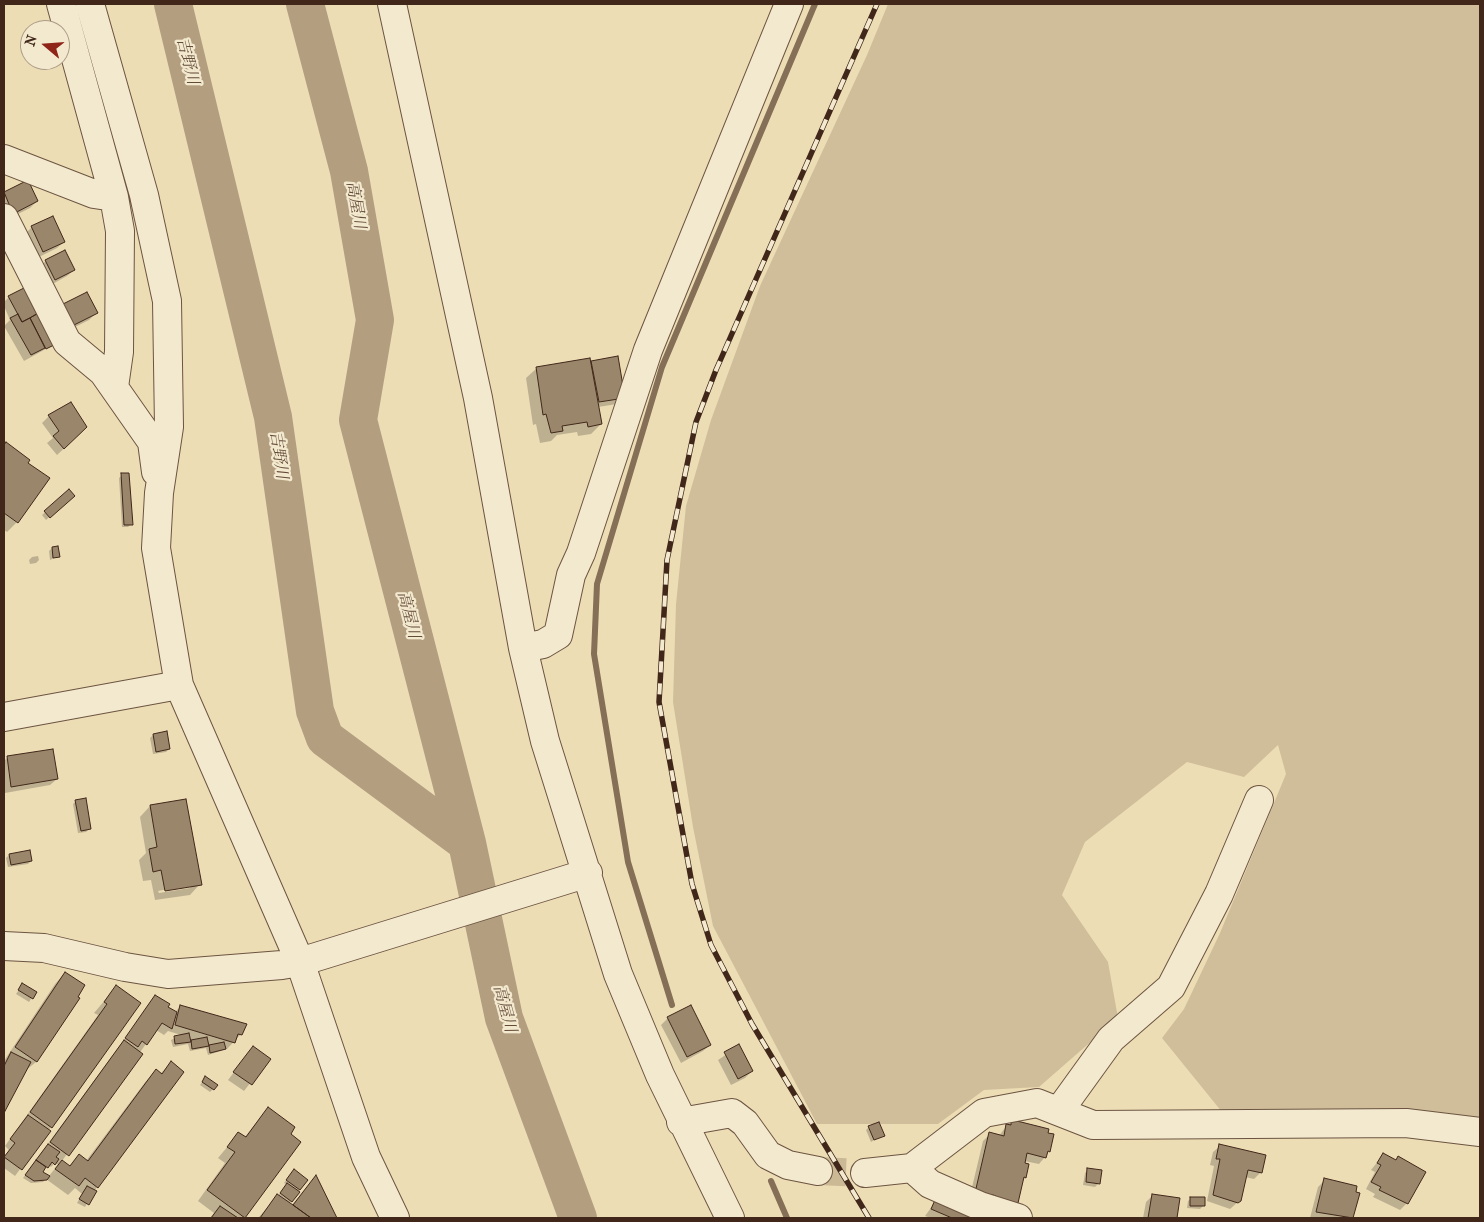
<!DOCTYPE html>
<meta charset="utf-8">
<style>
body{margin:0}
#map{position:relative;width:1484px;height:1222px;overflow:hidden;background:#edddb5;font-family:"IM FELL French Canon",serif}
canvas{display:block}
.frame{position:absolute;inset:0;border:5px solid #41271a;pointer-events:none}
.north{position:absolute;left:20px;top:20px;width:50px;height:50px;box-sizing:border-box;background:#f3e9cf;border:1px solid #ac9b87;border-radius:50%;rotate:288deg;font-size:14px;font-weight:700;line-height:20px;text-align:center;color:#41271a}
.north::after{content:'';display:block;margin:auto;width:18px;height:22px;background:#8f2418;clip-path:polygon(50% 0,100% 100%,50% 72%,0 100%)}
</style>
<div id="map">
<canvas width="1484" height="1222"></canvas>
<div class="frame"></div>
<div class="north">N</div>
</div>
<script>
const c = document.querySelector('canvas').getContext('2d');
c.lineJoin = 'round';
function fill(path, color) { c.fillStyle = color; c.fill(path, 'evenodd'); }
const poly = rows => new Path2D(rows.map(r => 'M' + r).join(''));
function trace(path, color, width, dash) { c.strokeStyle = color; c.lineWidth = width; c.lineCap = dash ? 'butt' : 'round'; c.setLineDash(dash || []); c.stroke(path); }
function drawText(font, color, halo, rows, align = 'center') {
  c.font = font + ' "IM FELL French Canon","Noto Serif JP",serif'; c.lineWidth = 4.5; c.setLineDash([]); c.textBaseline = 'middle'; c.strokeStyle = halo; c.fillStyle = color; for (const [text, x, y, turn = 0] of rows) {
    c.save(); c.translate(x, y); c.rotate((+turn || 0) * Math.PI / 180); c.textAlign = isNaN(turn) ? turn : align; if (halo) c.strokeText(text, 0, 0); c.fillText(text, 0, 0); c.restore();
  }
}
fill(poly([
 [888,4,1480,4,1480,1118,1222,1112,1162,1038,1184,1009,1220,933,1286,774,1278,745,1244,777,1187,762,1085,842,1062,895,1108,962,1118,1018,1039,1087,984,1090,938,1124,817,1124,713,926,693,827,673,702,676,604,686,506,711,420,760,286,867,55]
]), '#d0be9b');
fill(poly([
 [27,181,37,201,30,208,6,220,4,215,4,193],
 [32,227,64,242,57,248,37,258,25,234],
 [46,261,74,270,67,276,49,286,39,267],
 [23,290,53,345,24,361,4,326,10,320,4,306,4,302,9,297],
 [55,312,96,313,89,320,65,332],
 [617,358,623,398,617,404,598,407,601,424,591,434,578,436,577,432,557,435,551,441,540,443,536,424,533,425,526,378,537,368],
 [71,404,82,432,57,455,47,443,53,438,42,423,49,416],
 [6,444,17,522,7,532,4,530,4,446],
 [122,475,131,524,128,527,122,527,119,478],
 [69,490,73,496,46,520,42,515],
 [52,548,59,556,50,560,49,551],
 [38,556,39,560,36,563,30,564,29,560,32,557],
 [166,733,169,749,166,752,153,754,150,738,153,735],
 [7,758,57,779,50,785,5,793,4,761],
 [185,800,200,884,190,895,155,900,151,880,143,881,139,860,146,853,140,817,150,806],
 [190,885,190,888,159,893,158,891],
 [76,801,89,829,86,832,78,833,73,804],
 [9,855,31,861,28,864,8,867,6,858],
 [65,973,78,998,36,1062,25,1071,4,1110,4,1061,55,984],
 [22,985,35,993,29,1002,16,994],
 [116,987,51,1127,15,1176,4,1168,4,1158,9,1150,5,1146,98,1015,94,1013],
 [155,997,166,1008,175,1012,181,1006,241,1034,227,1049,208,1055,206,1048,190,1051,188,1044,173,1047,171,1040,181,1035,168,1031,164,1035,156,1030,62,1161,69,1166,79,1156,86,1161,146,1081,156,1071,160,1074,171,1063,85,1207,77,1203,82,1194,75,1188,68,1195,46,1179,43,1182,31,1183,23,1178],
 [55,1163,58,1165,48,1177,41,1172,48,1164,51,1167],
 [668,1018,710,1045,703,1051,681,1063,661,1025],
 [739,1046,752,1071,745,1078,731,1085,718,1060],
 [253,1047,269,1059,244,1091,228,1080],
 [205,1078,213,1089,210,1092,200,1085],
 [268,1108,289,1134,300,1142,244,1218,210,1218,214,1213,198,1201,225,1163,218,1158,238,1134,244,1138],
 [1017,1122,1047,1130,1045,1157,1039,1164,1024,1161,1025,1177,1022,1181,1017,1203,1010,1209,969,1200,983,1141,990,1134,999,1136,1007,1125],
 [869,1127,883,1135,871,1142,866,1130],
 [1220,1146,1261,1172,1254,1179,1245,1177,1239,1201,1230,1209,1207,1201,1214,1166,1210,1165,1213,1152],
 [1383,1155,1407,1203,1400,1210,1373,1197,1375,1194,1366,1189,1375,1172,1371,1170],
 [1088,1170,1099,1183,1095,1187,1083,1185,1085,1173],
 [291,1174,307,1180,289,1204,291,1206,316,1177,336,1218,258,1218,287,1185,284,1183],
 [1325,1180,1352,1218,1310,1218,1318,1187],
 [1153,1195,1178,1199,1175,1218,1143,1218,1146,1202],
 [1191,1198,1203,1206,1200,1209,1187,1208,1188,1201],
 [936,1201,973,1218,931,1218,925,1216]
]), '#0003');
trace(poly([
 [672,1005,628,862,594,654,597,584,662,367,815,4],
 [771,1181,787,1218]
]), '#856f57', 6);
trace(poly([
 [173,4,273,417,315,711,325,738,467,843],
 [305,4,349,171,375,320,358,420,467,843,504,1018,578,1218]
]), '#b39f80', 38);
const building = poly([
 [28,180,38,201,13,214,4,192,28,180],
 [53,216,65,242,43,252,31,226,53,216],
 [65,250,75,270,55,280,45,260,65,250],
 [24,288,37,314,22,322,8,296,24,288],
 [87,292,98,313,72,326,61,305,87,292],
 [38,313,54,345,46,349,30,318,38,313],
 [18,314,22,322,30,318,45,348,31,355,10,318,18,314],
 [618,356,625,398,599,402,591,361,618,356],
 [590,358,602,424,588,427,587,422,562,426,563,431,551,433,546,414,543,415,536,367,590,358],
 [71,402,87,427,64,449,53,436,59,431,48,415,71,402],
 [6,442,30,460,28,463,50,478,18,523,4,513,4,445,6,442],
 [121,473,129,473,133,525,124,525,121,473],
 [69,489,75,496,50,518,44,511,69,489],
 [58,546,60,557,53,558,52,547,58,546],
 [167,731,170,749,156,752,153,734,167,731],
 [53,749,58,779,11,787,7,756,53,749],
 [86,798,91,829,81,831,75,800,86,798],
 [186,799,202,885,165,891,161,870,153,872,149,849,157,847,150,805,186,799],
 [30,850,32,861,11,865,9,854,30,850],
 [65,972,85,985,78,997,80,998,37,1062,15,1047,65,972],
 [22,983,37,992,33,999,18,990,22,983],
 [116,985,141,1003,52,1128,30,1112,107,1004,104,1002,116,985],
 [155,995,170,1004,168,1007,177,1012,172,1029,162,1023,147,1045,142,1041,138,1047,125,1038,155,995],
 [180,1005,247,1024,242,1035,238,1034,235,1043,175,1025,180,1005],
 [691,1005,711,1045,687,1057,667,1017,691,1005],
 [189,1033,191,1042,175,1044,174,1036,189,1033],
 [207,1037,209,1046,192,1049,191,1040,207,1037],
 [124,1040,143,1054,69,1156,50,1142,124,1040],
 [224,1042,226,1049,210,1053,209,1045,224,1042],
 [739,1044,753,1071,738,1079,724,1052,739,1044],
 [253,1046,271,1059,252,1085,233,1072,253,1046],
 [11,1052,31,1062,4,1113,4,1066,11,1052],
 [171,1061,184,1072,98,1188,85,1178,79,1186,55,1169,62,1160,70,1166,79,1154,88,1161,156,1069,162,1074,171,1061],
 [205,1076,218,1085,214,1090,202,1082,205,1076],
 [268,1107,295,1127,291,1134,301,1142,245,1218,207,1190,235,1152,227,1147,238,1132,246,1137,268,1107],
 [28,1115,51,1131,22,1170,4,1157,15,1143,10,1139,28,1115],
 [1017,1121,1049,1129,1048,1133,1054,1134,1050,1152,1048,1151,1046,1158,1027,1153,1025,1163,1029,1164,1026,1178,1024,1177,1018,1203,996,1200,996,1196,993,1195,975,1193,989,1132,1004,1136,1006,1124,1011,1125,1011,1122,1017,1121],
 [879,1122,885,1136,874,1140,868,1126,879,1122],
 [48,1144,60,1152,56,1157,59,1159,55,1165,52,1162,48,1168,36,1160,48,1144],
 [1219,1144,1266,1155,1262,1173,1248,1170,1241,1201,1238,1203,1213,1195,1220,1159,1216,1159,1219,1144],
 [1383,1153,1396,1160,1398,1156,1426,1172,1408,1204,1379,1190,1381,1187,1371,1182,1381,1165,1377,1163,1383,1153],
 [36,1160,46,1167,43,1172,50,1176,47,1180,34,1181,25,1175,36,1160],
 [1087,1168,1102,1170,1100,1184,1086,1182,1087,1168],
 [294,1169,308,1180,300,1190,286,1180,294,1169],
 [316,1175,337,1218,311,1218,293,1205,316,1175],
 [1324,1178,1357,1186,1356,1192,1360,1193,1353,1218,1316,1212,1324,1178],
 [287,1183,300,1192,292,1202,280,1193,287,1183],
 [87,1186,97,1191,89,1205,79,1199,87,1186],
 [277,1194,293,1205,311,1218,260,1218,277,1194],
 [1152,1194,1180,1198,1177,1218,1148,1218,1152,1194],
 [1190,1197,1205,1197,1205,1206,1190,1206,1190,1197],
 [935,1200,976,1218,952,1218,931,1209,935,1200],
 [220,1206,238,1218,211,1218,220,1206]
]);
fill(building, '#9a866b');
trace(building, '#41271a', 1);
trace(poly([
 [818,1171,865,1173]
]), '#cbb996', 28, [28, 14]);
const minor = poly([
 [61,4,114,197,120,231,119,352,114,387],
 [90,4,144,195,167,301,169,427,159,493,156,548,179,685,300,962,366,1157,395,1218],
 [392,4,478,398,523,648,545,741,618,974,660,1075,730,1218],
 [4,159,94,194,114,197],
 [4,218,67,342,103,372,152,442,156,472],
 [523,648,543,644,558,635,571,575,581,553,648,350,789,4],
 [4,717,179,685],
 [4,946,44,948,125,967,168,974,282,965,300,962,588,873],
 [1059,1111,1111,1039,1171,987,1219,894,1259,800],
 [681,1122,732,1113,745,1123,768,1155,788,1165,818,1171],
 [912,1168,930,1184,980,1206,1018,1218],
 [865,1173,912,1168,984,1113,1037,1103,1093,1125,1406,1123,1480,1132]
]);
trace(minor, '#6c5441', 30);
trace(minor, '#f3e9cf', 28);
const rail = poly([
 [869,1218,752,1024,711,945,692,884,659,702,667,560,696,422,716,370,877,4]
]);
trace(rail, '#41271a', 5.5);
trace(rail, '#f3e9cf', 4, [11]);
drawText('italic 16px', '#634b39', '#f3e9cf', [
 ["吉野川",187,61,76],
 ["高屋川",355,205,80],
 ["吉野川",278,455,82],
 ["高屋川",408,615,76],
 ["高屋川",504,1009,75]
]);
</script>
